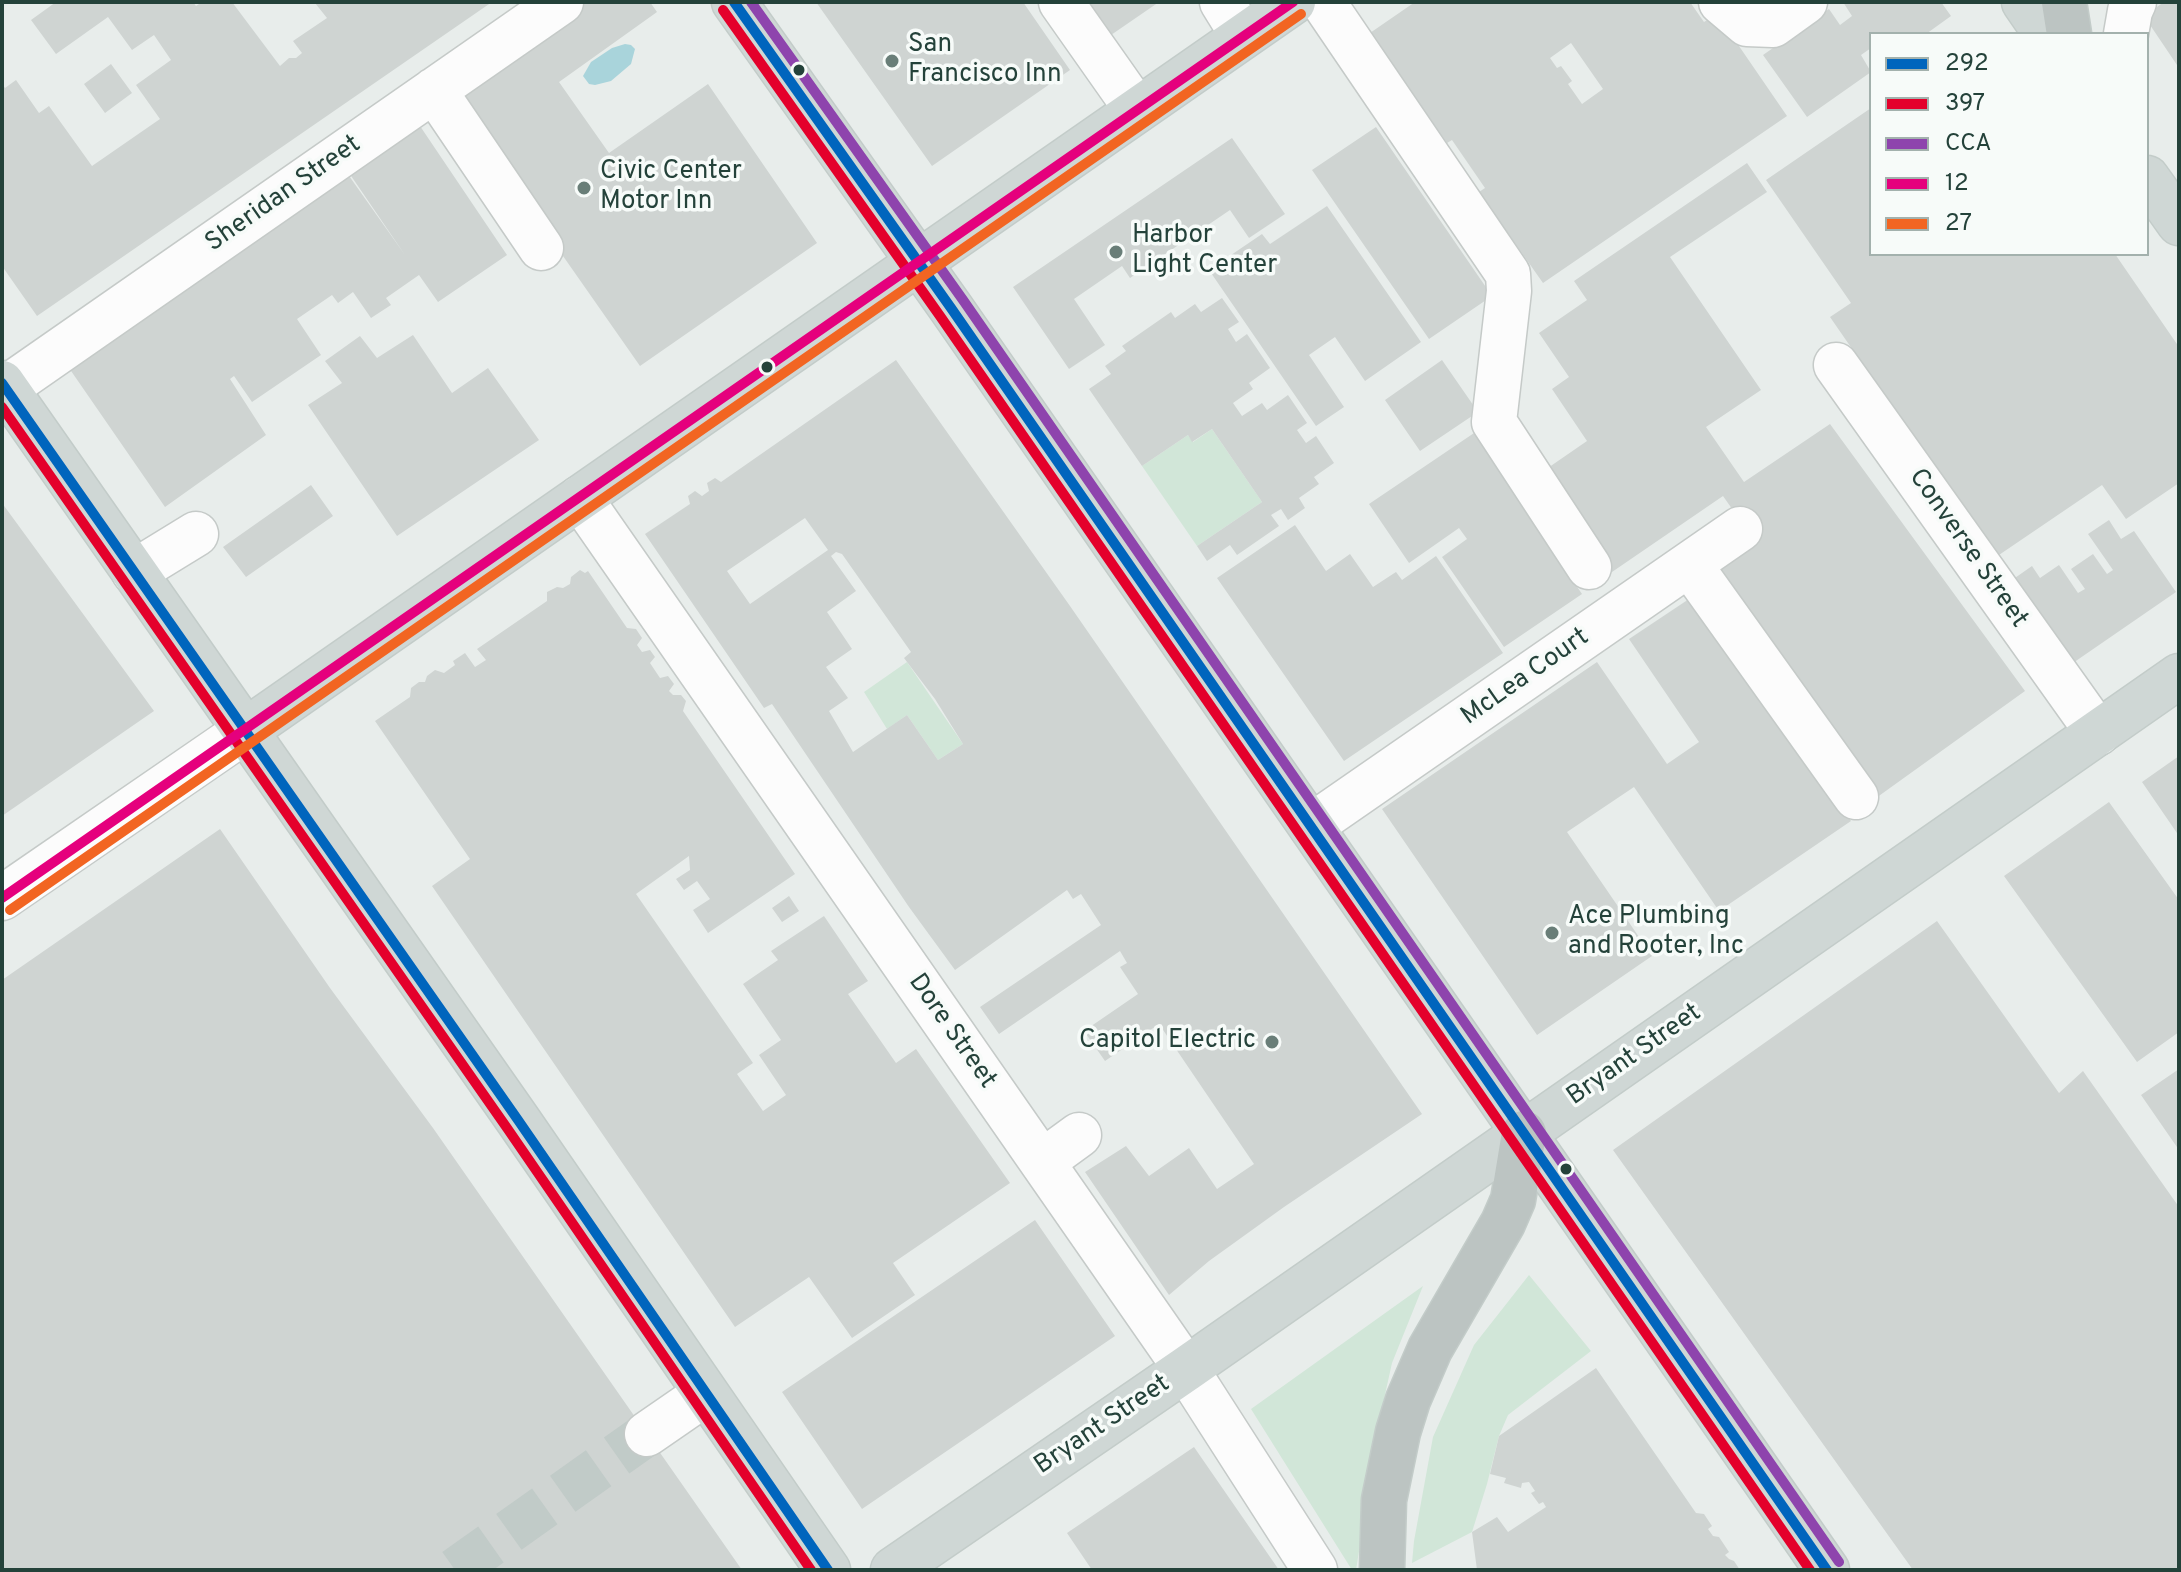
<!DOCTYPE html>
<style>
body{margin:0}
#map{position:relative;width:2181px;height:1572px;overflow:hidden;background:#e8edeb;font-family:Overpass,sans-serif}
canvas{display:block}
.frame{position:absolute;inset:0;border:4px solid #24423a;pointer-events:none}
.legend{position:absolute;left:1869px;top:32px;width:280px;height:224px;box-sizing:border-box;background:#f7fbf9;border:2px solid #a3b1ad;margin:0;padding:10px 14px;list-style:none;font-size:24px;color:#24423a}
.legend li{display:flex;align-items:center;gap:16px;height:40px}
.legend b{width:40px;border:2px solid #a3b1ad}
</style>
<div id="map">
<canvas width="2181" height="1572"></canvas>
<div class="frame"></div>
<ul class="legend">
<li><b style="height:10px;background:#0065bd"></b>292</li>
<li><b style="height:10px;background:#e4002b"></b>397</li>
<li><b style="height:10px;background:#8e44ad"></b>CCA</li>
<li><b style="height:10px;background:#e5007d"></b>12</li>
<li><b style="height:10px;background:#f26522"></b>27</li>
</ul>
</div>
<script>
const c = document.querySelector('canvas').getContext('2d');
c.lineJoin = 'round';
function fill(path, color) { c.fillStyle = color; c.fill(path, 'evenodd'); }
const poly = rows => new Path2D(rows.map(r => 'M' + r).join(''));
function trace(path, color, width, dash) { c.strokeStyle = color; c.lineWidth = width; c.lineCap = dash ? 'butt' : 'round'; c.setLineDash(dash || []); c.stroke(path); }
function drawText(font, color, halo, rows, align = 'center') {
  c.font = font + ' Overpass,sans-serif'; c.lineWidth = 7; c.setLineDash([]); c.textBaseline = 'middle'; c.strokeStyle = halo; c.fillStyle = color; for (const [text, x, y, turn = 0] of rows) {
    c.save(); c.translate(x, y); c.rotate((+turn || 0) * Math.PI / 180); c.textAlign = isNaN(turn) ? turn : align; if (halo) c.strokeText(text, 0, 0); c.fillText(text, 0, 0); c.restore();
  }
}
fill(poly([
 [1212,429,1262,502,1197,546,1142,466,1188,435,1193,442],
 [907,662,963,744,938,760,907,715,887,729,864,692],
 [1529,1275,1591,1351,1508,1415,1499,1436,1487,1484,1472,1532,1412,1563,1414,1541,1433,1437,1474,1345],
 [1423,1286,1392,1363,1382,1408,1356,1570,1352,1570,1251,1409]
]), '#d1e6d8');
fill(poly([
 [625,44,631,45,635,49,631,64,611,81,595,85,589,84,583,76,591,62,612,48]
]), '#a9d4db');
fill(poly([
 [56,2,193,2,196,6,202,2,232,2,280,66,289,58,296,58,302,53,293,41,327,18,315,3,317,2,492,2,37,316,2,266,2,84,5,88,16,80,39,113,49,106,92,166,160,119,136,85,171,60,154,35,132,50,108,17,56,54,31,20],
 [587,2,650,2,657,12,559,82,609,153,708,84,817,243,640,366,451,96],
 [816,2,1023,2,1070,70,932,166],
 [1088,2,1159,2,1111,35],
 [1415,2,1690,2,1704,22,1717,14,1787,116,1543,283,1479,192,1485,188,1452,140,1447,143,1370,33],
 [1571,43,1603,89,1582,104,1568,84,1572,81,1561,66,1557,68,1550,58],
 [1843,2,1941,2,1951,16,1926,34,1871,34,1871,48,1861,55,1871,72,1807,117,1763,55,1829,9,1840,25,1852,16],
 [2164,2,2179,2,2179,68,2144,16],
 [111,64,132,93,105,113,84,84],
 [1871,108,1871,254,2115,254,2179,347,2179,483,2126,519,2102,485,1996,557,1830,317,1851,303,1766,180],
 [420,126,507,255,438,302,419,275,386,298,391,305,371,318,353,292,338,303,332,295,297,319,321,355,252,402,234,376,230,379,266,435,165,507,69,368,347,173,405,255,345,167],
 [1376,127,1492,296,1429,339,1312,170],
 [1232,138,1285,214,1249,238,1230,210,1130,278,1122,266,1074,299,1105,345,1069,369,1013,287],
 [1747,163,1767,192,1670,257,1761,390,1706,427,1744,482,1830,424,2025,691,1876,798,1713,575,1756,543,1723,496,1612,572,1542,472,1587,441,1552,389,1569,377,1539,333,1587,300,1574,281],
 [1327,206,1421,342,1365,381,1335,337,1309,355,1344,407,1316,426,1209,270,1262,234,1270,244],
 [1222,298,1239,322,1228,329,1236,342,1247,334,1270,368,1249,383,1253,389,1233,403,1242,416,1262,403,1267,410,1288,395,1307,423,1297,430,1306,443,1316,436,1334,463,1314,477,1319,484,1299,498,1305,508,1288,520,1281,509,1271,515,1279,526,1237,555,1230,545,1207,561,1197,546,1262,502,1212,429,1192,442,1188,435,1142,466,1089,389,1111,374,1105,366,1126,351,1122,346,1171,312,1175,318,1195,304,1201,312],
 [413,335,452,393,488,368,539,440,397,536,308,405,342,383,325,361,360,336,377,358],
 [896,360,1070,606,1422,1114,1284,1207,1209,1261,1169,1295,1085,1172,1126,1146,1149,1176,1189,1148,1217,1189,1254,1164,1159,1024,1105,1061,1084,1031,1138,994,1120,967,1127,963,1120,951,999,1034,980,1007,1101,925,1081,894,1073,899,1067,890,955,970,909,907,772,704,764,708,645,534,690,504,688,496,695,491,702,496,709,491,707,483,715,478,721,482],
 [805,518,828,550,750,604,727,571],
 [836,552,842,554,911,652,904,658,935,699,963,744,938,760,907,715,853,752,829,711,848,698,826,667,852,649,827,612,856,591,831,556],
 [1442,360,1478,412,1420,451,1385,400],
 [1480,429,1555,554,1582,594,1504,647,1442,557,1467,539,1459,528,1409,563,1369,504],
 [311,485,333,516,246,577,223,547],
 [2,503,154,711,2,816],
 [2109,520,2121,539,2134,531,2176,592,2070,665,2012,580,2032,566,2040,578,2059,565,2078,593,2085,589,2071,569,2093,554,2107,574,2113,570,2088,534],
 [1295,525,1326,571,1350,554,1373,587,1396,572,1402,580,1436,556,1503,653,1344,761,1217,578],
 [580,570,585,573,588,571,627,628,636,629,642,638,637,645,642,652,650,650,655,657,650,663,660,678,668,676,674,684,669,691,673,695,681,695,686,701,683,711,795,874,708,933,693,910,710,899,697,881,684,890,676,879,690,870,689,856,636,894,753,1063,737,1074,763,1111,786,1095,759,1055,781,1040,743,984,778,960,771,951,824,916,868,981,848,994,896,1063,916,1049,1010,1183,893,1263,915,1295,852,1338,809,1277,735,1327,432,886,470,859,375,721,410,697,411,688,419,682,425,682,427,676,435,670,444,673,455,665,453,661,465,653,475,667,486,660,477,649,547,601,547,592,557,587,563,588,570,584,571,577],
 [1695,595,1851,821,1719,911,1634,787,1567,832,1652,956,1537,1035,1382,809,1597,662,1667,764,1699,742,1629,639],
 [2179,756,2179,836,2142,782],
 [2109,802,2179,900,2179,1032,2137,1062,2004,876],
 [220,829,330,988,433,1128,742,1570,2,1570,2,980],
 [789,896,799,911,782,922,772,908],
 [1937,921,2059,1093,2083,1071,2179,1207,2179,1570,1913,1570,1613,1150],
 [2179,1069,2179,1150,2141,1095],
 [1035,1220,1115,1336,862,1509,782,1392],
 [1596,1368,1696,1513,1704,1514,1712,1526,1708,1529,1713,1536,1719,1537,1729,1552,1725,1555,1729,1559,1734,1561,1740,1570,1477,1570,1472,1532,1497,1517,1508,1532,1546,1507,1543,1502,1539,1504,1531,1493,1535,1491,1529,1482,1522,1483,1521,1488,1504,1483,1506,1478,1490,1474,1499,1436],
 [1194,1447,1279,1570,1092,1570,1067,1533]
]), '#cfd4d2');
trace(poly([
 [455,1570,647,1434]
]), '#c1cbc8', 44, [44, 22]);
const minor = poly([
 [1061,2,1137,110],
 [1222,2,1243,36],
 [1323,2,1508,274,1509,291,1494,422,1589,567],
 [1721,2,1747,24,1773,25,1805,2],
 [2126,34,2130,11,2134,2],
 [434,90,541,248],
 [1836,365,2098,733],
 [6,388,561,2],
 [580,498,1186,1369,1315,1570],
 [1690,565,1856,797],
 [134,572,196,534],
 [1311,826,1740,529],
 [2,898,245,731],
 [1042,1162,1079,1135],
 [647,1434,705,1394]
]);
const major = poly([
 [734,2,951,308,1827,1570],
 [2024,2,2046,34],
 [2147,178,2179,223],
 [2,383,518,1120,828,1570],
 [245,731,1293,2],
 [893,1570,1186,1369,2179,676]
]);
const highway = poly([
 [2064,2,2069,34],
 [1382,1570,1384,1500,1398,1432,1408,1400,1430,1349,1503,1223,1513,1200,1524,1133]
]);
trace(minor, '#c5cac8', 47);
trace(major, '#c3ccc9', 47);
trace(highway, '#c3ccc9', 47);
trace(minor, '#fcfcfc', 44);
trace(major, '#cfd7d5', 44);
trace(highway, '#bcc4c2', 44);
trace(poly([
 [734,2,951,308,1827,1570],
 [2,383,518,1120,828,1570]
]), '#0065bd', 10);
trace(poly([
 [723,10,940,316,1810,1570],
 [2,407,507,1128,811,1570]
]), '#e4002b', 10);
trace(poly([
 [751,2,963,300,1839,1562]
]), '#8e44ad', 10);
trace(poly([
 [2,898,1293,2]
]), '#e5007d', 10);
trace(poly([
 [10,910,1301,14]
]), '#f26522', 10);
for (const [x, y, r, color] of [
 [892,61,8,"#697e78"],
 [799,70,7,"#24423a"],
 [584,188,8,"#697e78"],
 [1116,252,8,"#697e78"],
 [767,367,7,"#24423a"],
 [1552,933,8,"#697e78"],
 [1272,1042,8,"#697e78"],
 [1566,1169,7,"#24423a"]
]) { const dot = new Path2D(); dot.arc(x, y, r, 0, 2 * Math.PI); c.fillStyle = color; c.fill(dot); trace(dot, '#f7fbf9', 3); }
drawText('26px', '#24423a', '#f7fbf9', [
 ["San",908,46],
 ["Francisco Inn",908,76],
 ["Civic Center",600,173],
 ["Motor Inn",600,203],
 ["Harbor",1132,237],
 ["Light Center",1132,267],
 ["Ace Plumbing",1568,918],
 ["and Rooter, Inc",1568,948],
 ["Capitol Electric",1256,1042,"right"]
], 'left');
drawText('26px', '#24423a', '#f7fbf9', [
 ["Sheridan Street",284,195,-35],
 ["Converse Street",1967,549,55],
 ["McLea Court",1526,678,-35],
 ["Dore Street",951,1032,55],
 ["Bryant Street",1635,1056,-35],
 ["Bryant Street",1103,1426,-34]
]);
</script>
